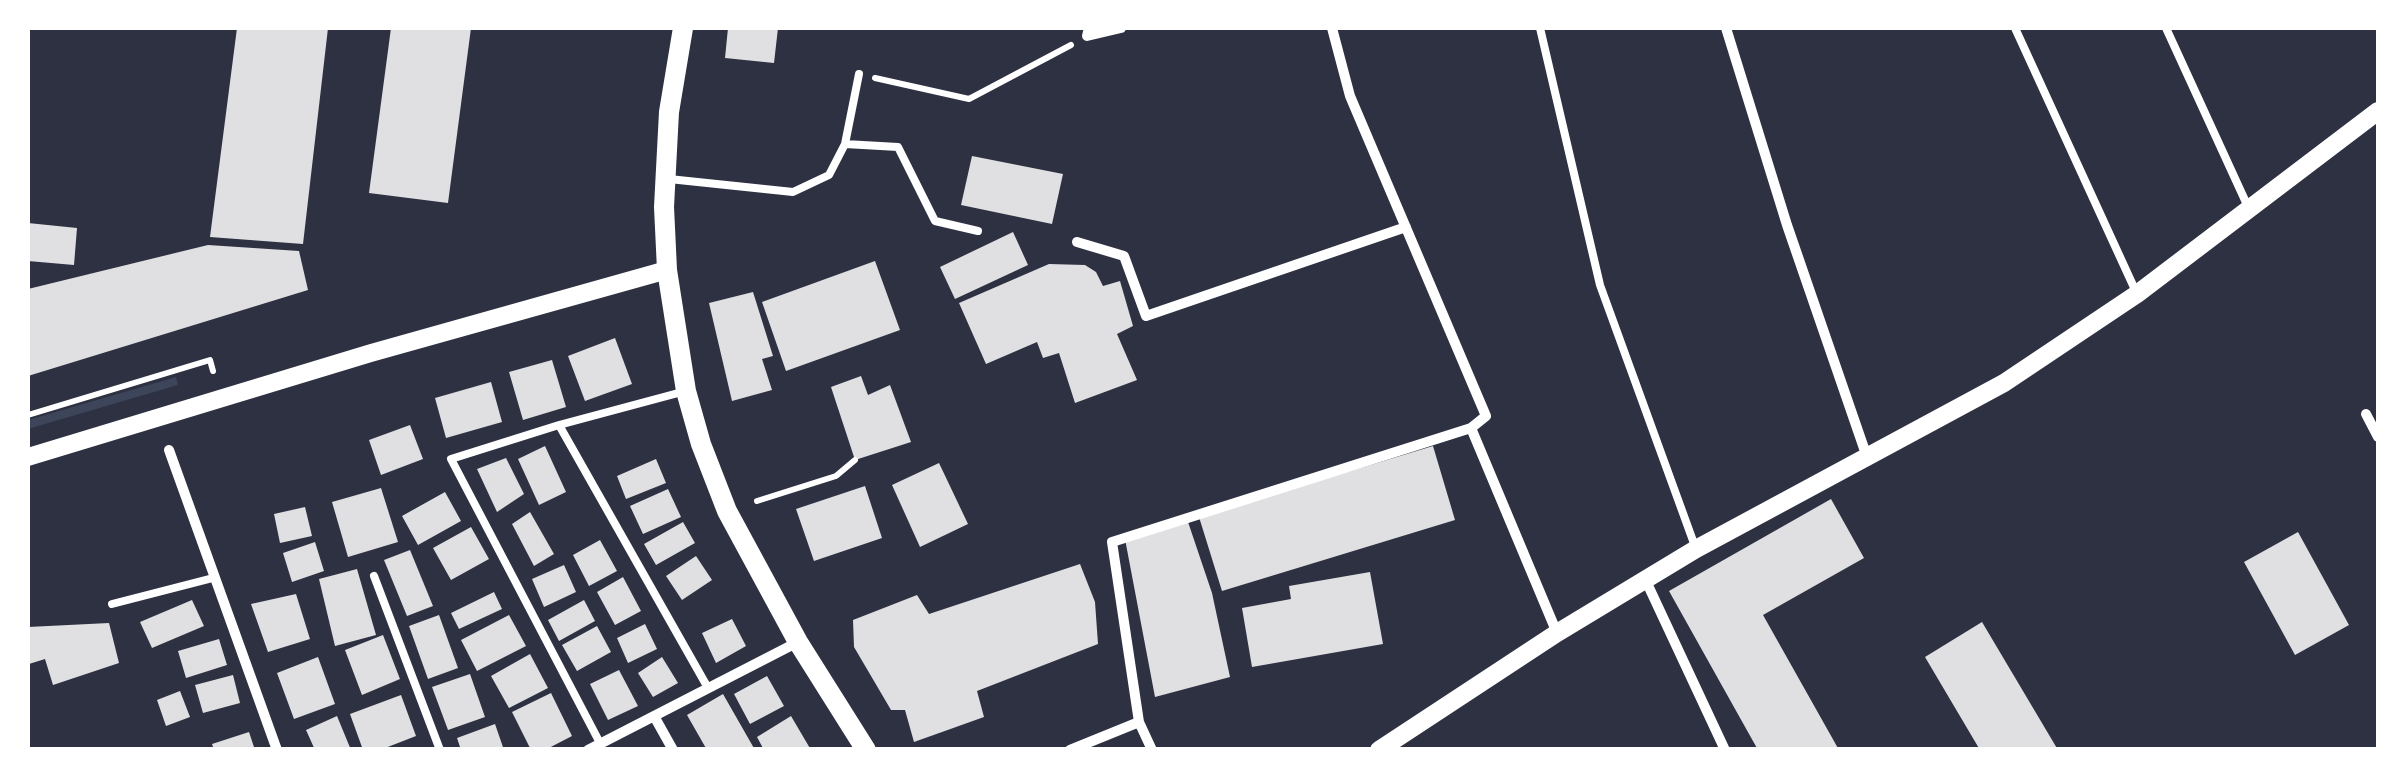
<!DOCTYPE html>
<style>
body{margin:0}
#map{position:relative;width:2406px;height:777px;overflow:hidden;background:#2d3142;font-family:"Archivo Narrow",sans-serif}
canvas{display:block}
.frame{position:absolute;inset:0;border:30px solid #fff;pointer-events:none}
</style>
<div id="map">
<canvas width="2406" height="777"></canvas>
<div class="frame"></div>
</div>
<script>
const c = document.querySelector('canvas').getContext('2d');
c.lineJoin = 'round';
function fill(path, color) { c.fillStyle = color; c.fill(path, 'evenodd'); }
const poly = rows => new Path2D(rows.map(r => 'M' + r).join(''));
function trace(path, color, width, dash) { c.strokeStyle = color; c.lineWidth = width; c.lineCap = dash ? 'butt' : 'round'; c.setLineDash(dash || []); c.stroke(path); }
fill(poly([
 [176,377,178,385,28,429,28,420]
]), '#3c4559');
fill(poly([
 [237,28,328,28,303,244,210,237],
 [391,28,471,28,448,203,369,193],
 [728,28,778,28,774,63,725,58],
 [972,156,1063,174,1052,224,961,205],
 [28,223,77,228,74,265,28,261],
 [1013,232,1028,265,955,299,940,267],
 [208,245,299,251,308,290,28,376,28,289],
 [875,261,900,330,786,371,762,302],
 [1049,264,1085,265,1096,272,1103,286,1120,281,1133,326,1117,334,1137,380,1075,403,1059,353,1043,358,1037,342,986,364,959,303],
 [753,292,773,356,762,359,772,390,732,401,709,303],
 [615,338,632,384,585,401,568,356],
 [552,360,566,407,523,420,509,372],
 [861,376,868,395,890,385,911,442,855,460,831,387],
 [491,382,502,422,446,438,435,398],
 [410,425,423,459,381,475,369,440],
 [545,446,566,492,539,505,518,459],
 [1433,446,1455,520,1222,591,1199,517],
 [506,458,524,494,497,512,477,469],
 [656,459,666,483,626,499,617,476],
 [939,463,968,524,920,547,892,485],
 [865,486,882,538,814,561,796,509],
 [381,488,398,542,348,557,332,502],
 [668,489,681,517,643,534,630,506],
 [445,492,461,521,418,545,402,516],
 [1831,499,1864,558,1763,615,1839,750,1758,750,1669,591],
 [305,507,312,536,280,543,274,514],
 [530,512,554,554,534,566,512,524],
 [1187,519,1212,593,1230,677,1155,697,1125,539],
 [683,522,695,543,656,565,644,544],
 [471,527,489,559,451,580,433,548],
 [2298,532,2349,625,2295,655,2244,562],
 [600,540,617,571,589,586,573,555],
 [315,542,324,571,292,582,283,553],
 [410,550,433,606,407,616,384,560],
 [696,556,712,580,682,600,666,576],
 [1080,564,1095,602,1098,644,977,691,984,717,914,742,905,710,891,710,854,647,853,620,917,595,929,614],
 [564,565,576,592,544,607,532,579],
 [357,569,376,635,335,646,319,579],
 [1370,572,1383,644,1252,667,1242,608,1291,599,1289,586],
 [623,577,641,611,615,625,597,592],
 [494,592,502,609,459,629,451,613],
 [296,594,310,639,268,652,251,604],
 [192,600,204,626,152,648,140,622],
 [584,600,595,621,559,641,548,620],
 [439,615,458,668,428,679,409,626],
 [509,615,526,646,477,671,461,640],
 [732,619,746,646,716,663,702,633],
 [1982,622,2058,750,1980,750,1925,657],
 [109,623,119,663,53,685,45,659,29,664,28,627],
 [645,624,657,649,628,663,617,638],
 [597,626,611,652,577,671,562,645],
 [383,635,400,679,362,695,345,650],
 [219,639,227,665,186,678,178,651],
 [530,654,548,688,509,708,491,676],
 [318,657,335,704,294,719,277,673],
 [662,657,678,683,653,697,638,673],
 [619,670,638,706,608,720,590,684],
 [470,674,485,717,448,730,432,687],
 [233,675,240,703,203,713,195,685],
 [767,676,784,706,750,724,734,694],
 [180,691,190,717,166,726,157,700],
 [551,693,572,736,545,750,531,750,512,712],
 [723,694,755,750,707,750,687,715],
 [401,695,416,736,380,750,363,750,350,714],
 [337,716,351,750,315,750,306,730],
 [791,716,811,750,764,750,757,737],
 [495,724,504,750,461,750,457,738],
 [249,732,255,750,214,750,212,744]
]), '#e0e0e3');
trace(poly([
 [875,78,969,99,1071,45],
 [28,415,210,360,213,371],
 [757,501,836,476,855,460]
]), '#fff', 6);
trace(poly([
 [1540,28,1600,285,1696,549],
 [2015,28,2137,294],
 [2166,28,2249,209],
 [845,144,859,74],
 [669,179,793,192,829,175,845,144,898,147,935,221,978,231],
 [682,392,559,425,708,688],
 [559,425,451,459,600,743],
 [374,576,440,750],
 [112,604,213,578]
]), '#fff', 8);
trace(poly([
 [1089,28,1087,36,1121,28],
 [1332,28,1350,96,1486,416,1471,428,1557,633],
 [1726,28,1787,225,1867,457],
 [1077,242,1124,256,1146,316,1406,227],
 [2366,414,2378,437],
 [169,450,277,750],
 [1646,581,1725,750],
 [654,716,673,750],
 [1139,722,1152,750],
 [588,750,798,642],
 [1070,750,1139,722,1112,542,1471,428]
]), '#fff', 10);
trace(poly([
 [28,457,371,353,667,270],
 [1379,750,1557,633,1696,549,2004,383,2137,294,2378,111]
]), '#fff', 18);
trace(poly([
 [683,28,669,112,664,207,667,270,686,391,701,444,727,511,798,642,866,750]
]), '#fff', 20);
</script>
